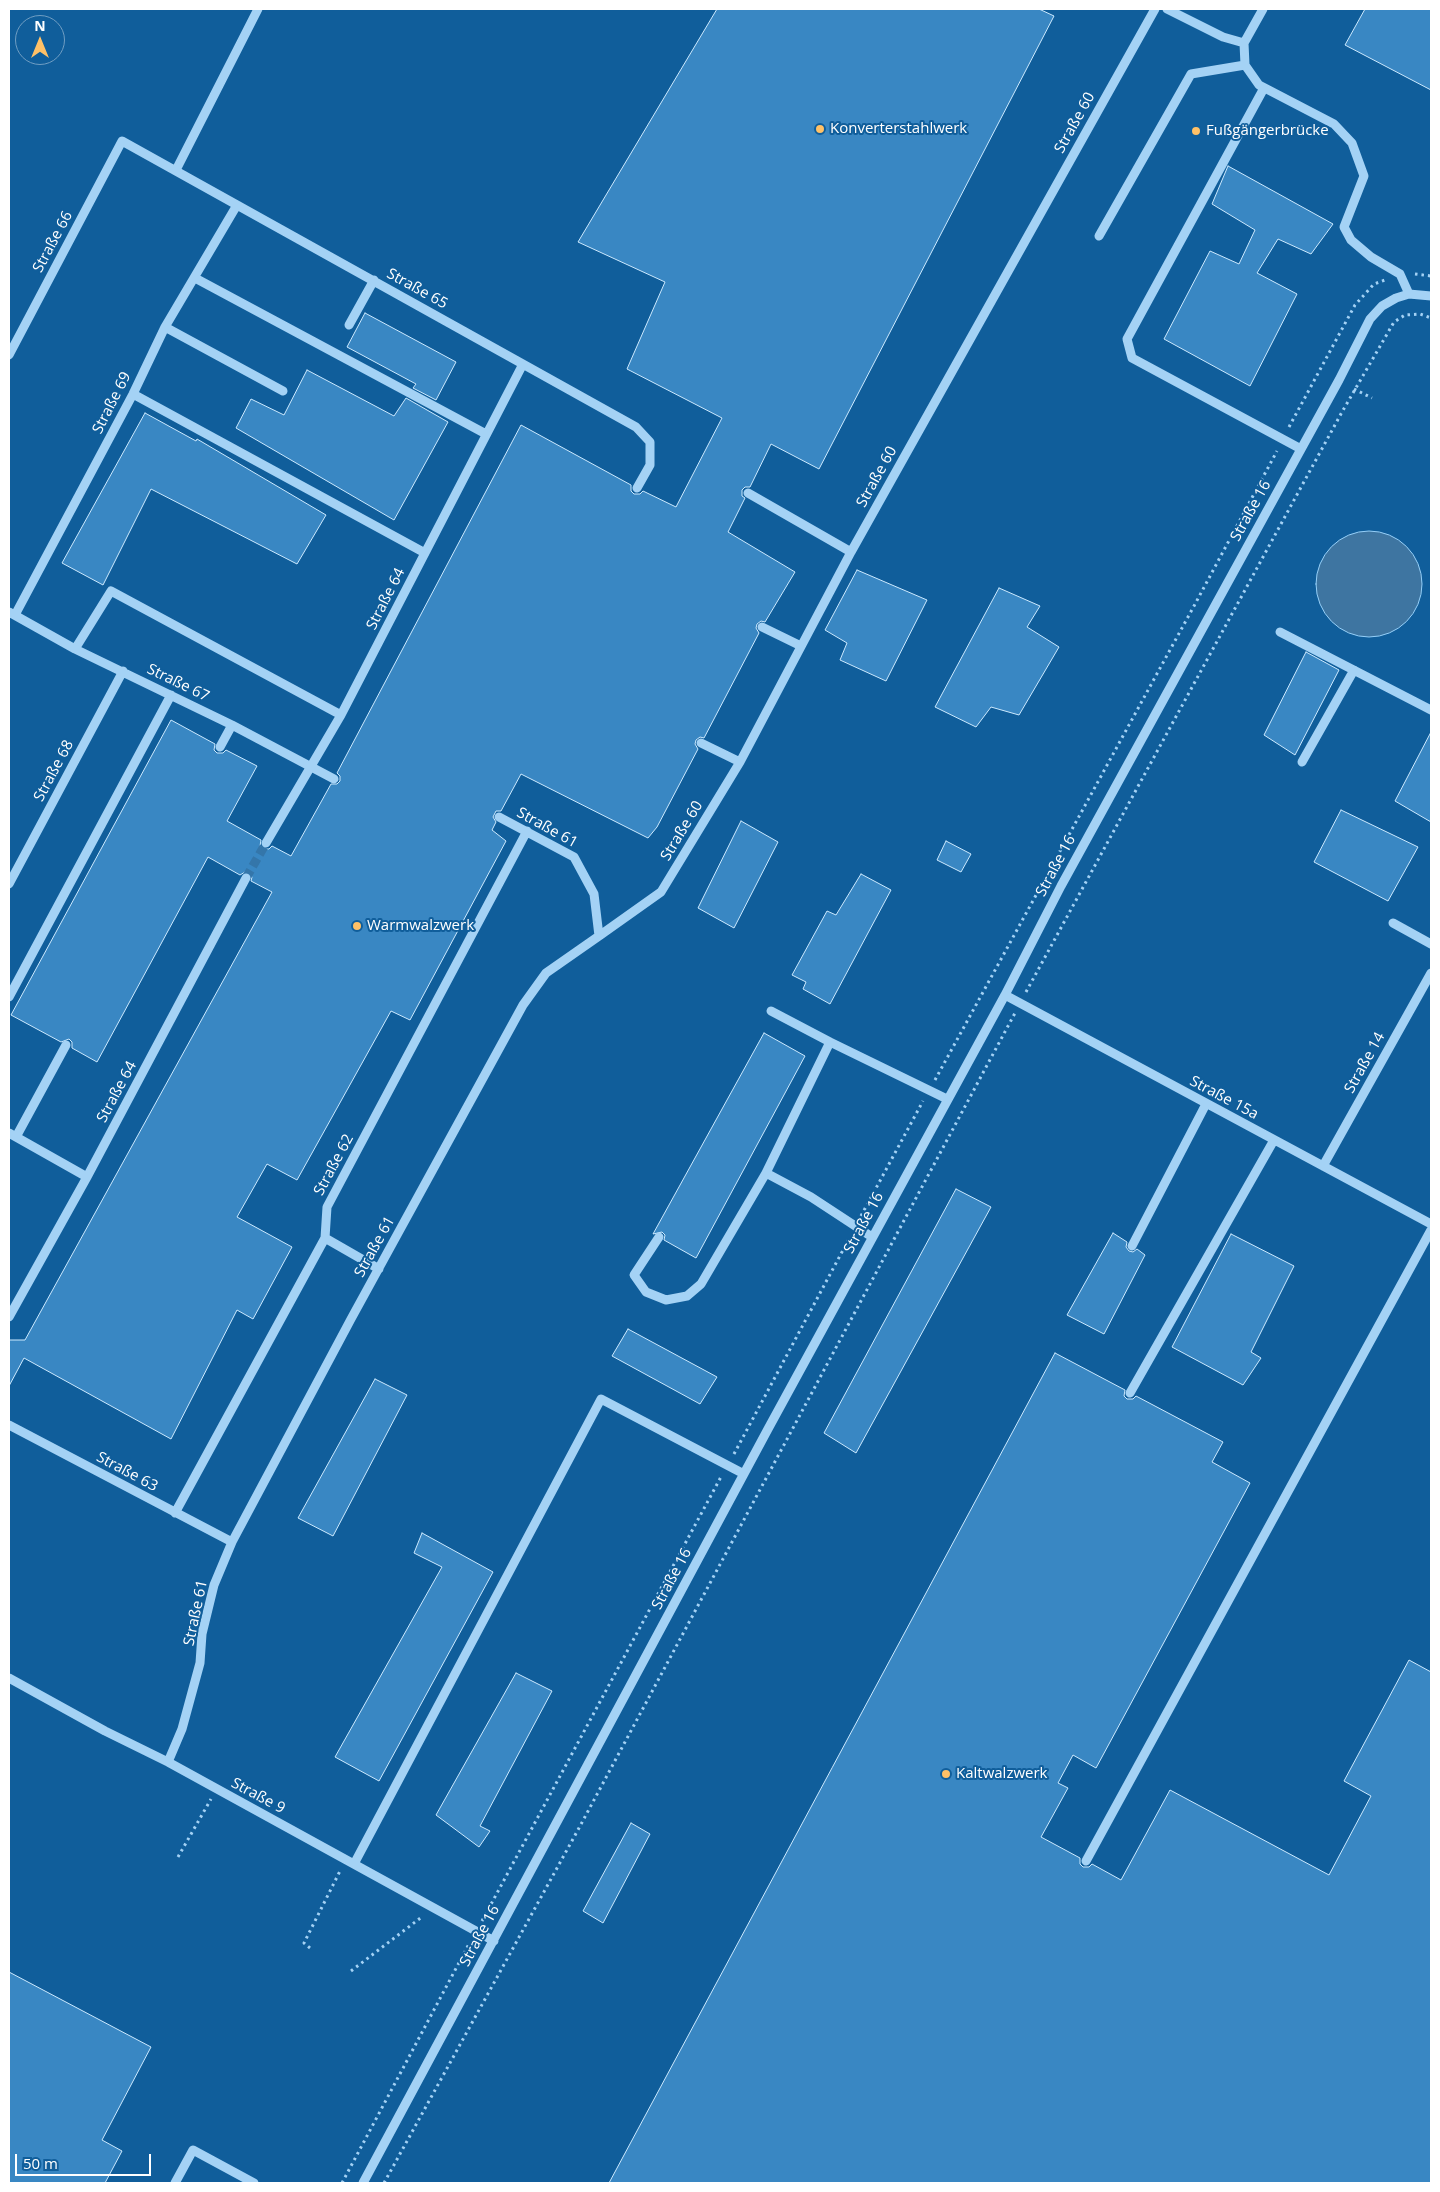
<!DOCTYPE html>
<meta charset="utf-8">
<style>
body{margin:0}
#map{position:relative;width:1440px;height:2192px;overflow:hidden;background:#105e9b;font-family:"Open Sans",sans-serif}
canvas{display:block}
.frame{position:absolute;inset:0;border:10px solid #fff;pointer-events:none}
.north{position:absolute;left:15px;top:15px;width:50px;height:50px;box-sizing:border-box;background:#105e9b;border:1px solid #709ec3;border-radius:50%;rotate:0deg;font-size:14px;font-weight:700;line-height:20px;text-align:center;color:#fff}
.north::after{content:'';display:block;margin:auto;width:18px;height:22px;background:#ffc167;clip-path:polygon(50% 0,100% 100%,50% 72%,0 100%)}
.scale{position:absolute;left:15px;top:2154px;width:136px;height:22px;box-sizing:border-box;border:2px solid #fff;border-top:0;padding-left:6px;font-size:15px;line-height:18px;white-space:nowrap;color:#fff;-webkit-text-stroke:4px #105e9b;paint-order:stroke}
</style>
<div id="map">
<canvas width="1440" height="2192"></canvas>
<div class="frame"></div>
<div class="north">N</div>
<div class="scale">50 m</div>
</div>
<script>
const c = document.querySelector('canvas').getContext('2d');
c.lineJoin = 'round';
function fill(path, color) { c.fillStyle = color; c.fill(path, 'evenodd'); }
const poly = rows => new Path2D(rows.map(r => 'M' + r).join(''));
function trace(path, color, width, dash) { c.strokeStyle = color; c.lineWidth = width; c.lineCap = dash ? 'butt' : 'round'; c.setLineDash(dash || []); c.stroke(path); }
function drawText(font, color, halo, rows, align = 'center') {
  c.font = font + ' "Open Sans",sans-serif'; c.lineWidth = 4; c.setLineDash([]); c.textBaseline = 'middle'; c.strokeStyle = halo; c.fillStyle = color; for (const [text, x, y, turn = 0] of rows) {
    c.save(); c.translate(x, y); c.rotate((+turn || 0) * Math.PI / 180); c.textAlign = isNaN(turn) ? turn : align; if (halo) c.strokeText(text, 0, 0); c.fillText(text, 0, 0); c.restore();
  }
}
const water = poly([
 '1316 584a53 53 0 1 1 106 0a53 53 0 1 1-106 0Z'
]);
fill(water, '#3e75a1');
trace(water, '#95cff8', 1);
const building = poly([
 [717,9,1039,9,1054,16,819,469,771,444,750,487,745,487,742,490,742,496,745,498,728,532,795,572,765,622,761,621,757,624,756,628,759,633,704,738,700,737,696,740,695,744,698,749,657,827,648,838,521,774,501,811,496,811,493,817,496,822,492,830,506,841,410,1020,391,1011,297,1180,267,1164,237,1217,292,1247,253,1319,237,1310,171,1439,24,1358,9,1386,9,1340,25,1340,272,892,251,881,252,877,249,873,245,872,240,875,208,857,97,1062,72,1048,72,1042,69,1039,61,1042,11,1015,171,720,215,744,214,750,217,753,223,753,226,750,257,766,227,821,261,840,260,846,263,849,269,849,272,846,291,856,331,784,337,784,340,781,340,776,337,773,521,425,631,485,631,491,634,494,640,494,643,491,676,507,722,418,627,369,665,282,578,242,717,9],
 [1365,9,1431,9,1431,90,1345,45,1365,9],
 [1228,166,1333,224,1311,254,1278,239,1257,273,1297,294,1250,386,1164,339,1210,251,1239,264,1255,230,1212,204,1228,166],
 [365,313,456,362,436,400,413,388,416,384,347,347,365,313],
 [307,370,394,416,406,398,448,422,394,520,236,428,251,399,284,415,307,370],
 [145,413,196,441,197,439,326,515,297,564,151,489,103,585,62,563,145,413],
 [857,570,927,600,886,681,840,660,847,643,825,630,857,570],
 [999,588,1040,606,1027,627,1059,647,1019,715,991,707,976,727,935,707,999,588],
 [1306,652,1339,670,1295,755,1264,735,1306,652],
 [1431,732,1431,822,1395,801,1431,732],
 [1341,810,1418,847,1388,901,1314,862,1341,810],
 [741,821,778,842,734,928,698,908,741,821],
 [946,841,971,854,961,872,937,860,946,841],
 [861,874,891,890,830,1004,803,989,806,982,792,975,827,911,836,915,861,874],
 [764,1033,805,1056,696,1258,664,1240,665,1235,662,1232,653,1234,764,1033],
 [956,1189,991,1207,856,1453,824,1433,956,1189],
 [1113,1233,1127,1242,1126,1247,1129,1251,1133,1252,1137,1249,1145,1255,1104,1334,1067,1315,1113,1233],
 [1231,1234,1294,1266,1251,1352,1261,1358,1243,1385,1172,1347,1231,1234],
 [628,1329,717,1377,700,1404,612,1356,628,1329],
 [1055,1353,1125,1390,1124,1396,1127,1399,1133,1399,1136,1396,1223,1442,1212,1462,1250,1483,1096,1768,1073,1755,1058,1783,1068,1788,1041,1837,1080,1858,1080,1864,1083,1867,1089,1867,1092,1864,1121,1880,1170,1790,1329,1875,1371,1796,1344,1781,1409,1660,1431,1672,1431,2183,609,2183,1055,1353],
 [375,1379,407,1395,333,1536,298,1518,375,1379],
 [422,1533,493,1572,379,1781,335,1757,442,1567,414,1553,422,1533],
 [516,1673,552,1691,480,1826,490,1831,479,1847,436,1815,516,1673],
 [631,1823,650,1834,603,1923,583,1911,631,1823],
 [9,1972,151,2047,102,2140,122,2151,105,2183,9,2183,9,1972]
]);
fill(building, '#3987c3');
trace(building, '#cce9fe', 1);
trace(poly([
 [246,878,266,843]
]), '#3476aa', 9, [9, 4.5]);
trace(poly([
 [1415,274,1431,276],
 [1354,389,1372,398],
 [1289,427,1355,305,1374,284,1385,280],
 [1026,992,1342,412,1394,322,1405,315,1420,314,1431,318],
 [935,1080,1194,606,1277,451],
 [861,1216,923,1101],
 [734,1454,850,1237],
 [178,1857,211,1799],
 [482,1921,722,1475],
 [310,1948,304,1943,340,1871],
 [351,1971,423,1916],
 [342,2183,470,1942],
 [384,2183,579,1828,1015,1013]
]), '#a4d2f5', 3, [2.5, 4]);
trace(poly([
 [1167,9,1223,37,1244,43],
 [1263,9,1244,43,1245,65,1259,85,1334,124,1352,143,1364,176,1344,227,1351,240,1371,257,1400,274,1409,294],
 [1264,88,1127,339,1132,358,1301,449],
 [176,170,258,9],
 [1099,236,1191,74,1245,65],
 [195,278,486,434],
 [349,325,374,280],
 [165,327,283,391],
 [9,355,122,141,636,427,650,442,650,465,637,488],
 [133,394,425,553],
 [748,493,851,552],
 [9,612,75,649,232,725,334,779],
 [15,615,133,394,165,327,237,205],
 [762,627,801,646],
 [1280,632,1431,710],
 [75,649,111,591,341,715],
 [701,743,740,762],
 [220,747,232,725],
 [1302,762,1354,670],
 [266,843,341,715,523,364],
 [9,884,123,671],
 [1393,923,1431,944],
 [599,936,661,892,740,762,851,552,1155,9],
 [1005,995,1431,1224],
 [9,997,171,695],
 [771,1011,830,1042],
 [9,1133,87,1177],
 [16,1137,66,1045],
 [1323,1166,1431,973],
 [766,1173,830,1042,947,1099],
 [659,1237,634,1275,646,1292,666,1300,687,1296,701,1284,766,1173,811,1197,872,1237],
 [325,1238,379,1269],
 [1132,1246,1206,1104],
 [9,1317,87,1177,246,878],
 [1130,1393,1274,1140],
 [9,1425,232,1542],
 [175,1513,325,1238,327,1207,527,831],
 [9,1678,105,1731,168,1762,494,1941],
 [168,1762,182,1729,200,1663,202,1634,214,1585,232,1542,351,1319,523,1005,546,973,599,936,594,894,574,857,499,817],
 [1086,1861,1431,1230],
 [354,1864,601,1399,744,1474],
 [175,2183,193,2150,254,2183],
 [363,2183,768,1429,1005,995,1061,886,1339,380,1370,319,1382,306,1396,298,1409,294,1431,296]
]), '#a4d2f5', 9);
for (const [x, y, r, color] of [
 [820,129,5,"#ffc167"],
 [1196,131,5,"#ffc167"],
 [357,926,5,"#ffc167"],
 [946,1774,5,"#ffc167"]
]) { const dot = new Path2D(); dot.arc(x, y, r, 0, 2 * Math.PI); c.fillStyle = color; c.fill(dot); trace(dot, '#105e9b', 2); }
drawText('15px', '#fff', '#105e9b', [
 ["Straße 60",1075,123,-61],
 ["Straße 66",53,242,-62],
 ["Straße 65",417,289,29],
 ["Straße 69",112,403,-63],
 ["Straße 60",877,477,-61],
 ["Straße 16",1251,511,-61],
 ["Straße 64",386,599,-63],
 ["Straße 67",178,683,26],
 ["Straße 68",54,771,-62],
 ["Straße 61",547,828,29],
 ["Straße 60",682,831,-59],
 ["Straße 16",1056,866,-62],
 ["Straße 14",1365,1063,-61],
 ["Straße 64",117,1092,-62],
 ["Straße 15a",1224,1098,28],
 ["Straße 62",334,1165,-62],
 ["Straße 16",864,1223,-62],
 ["Straße 61",375,1247,-61],
 ["Straße 63",127,1472,28],
 ["Straße 16",672,1579,-62],
 ["Straße 61",196,1613,-78],
 ["Straße 9",258,1796,28],
 ["Straße 16",480,1936,-62]
]);
drawText('15px', '#fff', '#105e9b', [
 ["Konverterstahlwerk",830,129],
 ["Fußgängerbrücke",1206,131],
 ["Warmwalzwerk",367,926],
 ["Kaltwalzwerk",956,1774]
], 'left');
</script>
